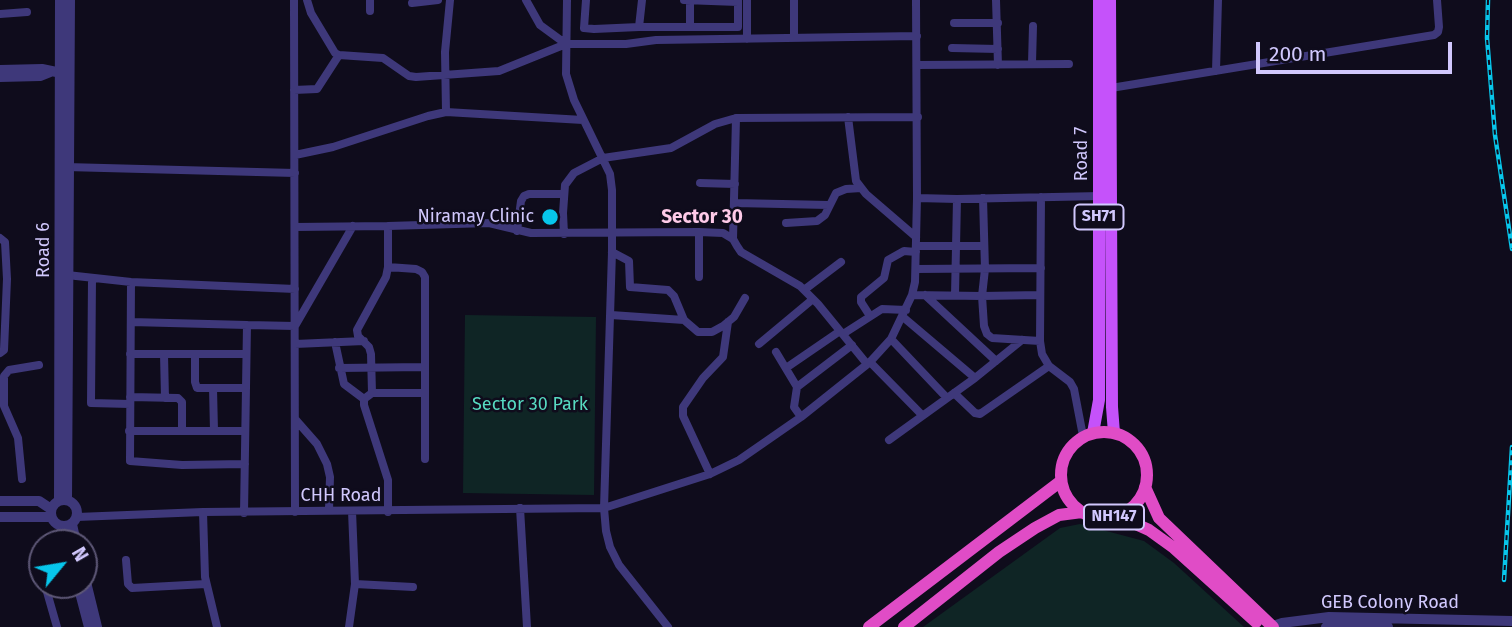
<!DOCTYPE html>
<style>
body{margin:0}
#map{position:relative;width:1512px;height:627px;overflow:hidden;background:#0f0c1c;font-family:"Fira Sans",sans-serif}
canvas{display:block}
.north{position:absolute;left:28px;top:529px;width:70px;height:70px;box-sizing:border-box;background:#0f0c1c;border:2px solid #5d5776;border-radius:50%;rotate:60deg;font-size:19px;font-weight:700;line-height:28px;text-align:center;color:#d1c8fd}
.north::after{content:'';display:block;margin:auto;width:24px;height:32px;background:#07c6eb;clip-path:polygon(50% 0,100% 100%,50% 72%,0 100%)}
.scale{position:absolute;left:1256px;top:42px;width:196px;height:32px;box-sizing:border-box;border:4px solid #d1c8fd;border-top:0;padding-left:9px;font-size:21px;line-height:24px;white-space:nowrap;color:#d1c8fd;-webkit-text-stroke:5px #0f0c1c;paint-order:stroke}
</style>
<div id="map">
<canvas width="1512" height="627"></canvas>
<div class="north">N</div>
<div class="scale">200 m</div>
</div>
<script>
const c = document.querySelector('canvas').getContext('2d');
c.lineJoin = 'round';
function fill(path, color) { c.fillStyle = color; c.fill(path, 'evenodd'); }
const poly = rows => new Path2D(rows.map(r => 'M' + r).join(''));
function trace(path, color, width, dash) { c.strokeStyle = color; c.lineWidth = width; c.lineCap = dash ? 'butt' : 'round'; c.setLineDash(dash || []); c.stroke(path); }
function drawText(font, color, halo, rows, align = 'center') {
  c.font = font + ' "Fira Sans",sans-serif'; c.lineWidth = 5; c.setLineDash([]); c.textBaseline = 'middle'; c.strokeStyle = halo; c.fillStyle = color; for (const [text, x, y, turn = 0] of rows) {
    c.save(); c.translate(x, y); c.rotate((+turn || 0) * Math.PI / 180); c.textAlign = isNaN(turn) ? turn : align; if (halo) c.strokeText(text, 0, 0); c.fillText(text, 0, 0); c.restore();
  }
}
fill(poly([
 [465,315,596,317,594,495,463,493],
 [1080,524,1144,541,1174,563,1244,627,923,627,1060,528]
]), '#0f2525');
trace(poly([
 [294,0,295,512],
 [307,0,311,13,335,53,339,55,383,58,409,76,416,77,499,71,566,44,626,44,656,40,917,36],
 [370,0,370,11],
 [526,0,540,25,566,44],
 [567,0,566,74,574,100,610,174,612,190,612,252,604,508,606,531,610,547,619,565,668,627],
 [586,0,584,28,594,29,639,27,738,27,738,0],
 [684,0,738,2],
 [690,0,690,27],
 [794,0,794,38],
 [996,0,998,65],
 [412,3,438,0],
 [0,14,27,12],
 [954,23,998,23],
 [639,27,642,0],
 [747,39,747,0],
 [952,48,998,49],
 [1032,63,1033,26],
 [917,65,1069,64],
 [1216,71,1218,0],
 [1111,88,1434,35,1438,32,1439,27,1437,0],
 [294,90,317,89,339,55],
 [446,112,445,52,450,0],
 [848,117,856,181,866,194,916,237],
 [736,118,733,239,737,246,741,252,800,286,818,304,867,364],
 [295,155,333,147,428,116,446,112,583,120],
 [66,167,295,173],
 [700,183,735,184],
 [1041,197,1040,341,1042,354,1049,366,1070,382,1074,389,1083,436],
 [917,198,957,199,1101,196],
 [735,203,829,205],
 [786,223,817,221,825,215,836,193,846,189,861,188],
 [388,226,489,223,531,233,699,232,723,233,733,239],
 [295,227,388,226,388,267,416,269,422,272,425,277,425,393,372,393,364,399,364,405,388,480,388,512],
 [517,231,521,201,524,196,529,194,564,194],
 [699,232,699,277],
 [564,234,563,213,565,185,574,173,603,158,671,148,715,124,736,118,918,117],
 [0,238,5,242,7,279,4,350,0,353],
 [916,246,984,246],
 [612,252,629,261,630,287,668,290,674,296,684,320,698,332,712,332,723,326,734,317,745,298],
 [916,269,1041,268],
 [67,275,131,282,295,289],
 [92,279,91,403,130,404],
 [131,282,130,461,182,465,245,464],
 [804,290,841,262],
 [912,295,982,296,985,269,983,198],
 [925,295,996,361],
 [955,295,957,199],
 [611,315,684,320],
 [870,316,861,302,861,297,884,278,888,260,904,251,916,252],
 [903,317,975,378],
 [131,322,247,325],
 [843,334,882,309,906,310],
 [891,339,947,398],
 [1040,341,992,338,987,334,984,326,982,296,1040,295],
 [335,342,344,384,364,399],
 [295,344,364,341],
 [759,344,813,299],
 [776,352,797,387],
 [130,354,246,354],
 [164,354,165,398],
 [195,355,195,382,197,388,246,388],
 [870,362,922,415],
 [339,368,425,367],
 [786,368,840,331],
 [213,388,214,431],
 [372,393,371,354,369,347,358,336,357,330,386,277,388,267],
 [425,393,425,459],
 [954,393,975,413,980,414,1049,366],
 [130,397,178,398,182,402,182,431],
 [801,417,794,407,797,387,852,345],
 [295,419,317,444,327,464,330,477,329,510],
 [129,431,245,431],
 [889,440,975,378,1022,340],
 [710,474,683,416,683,407,703,378,723,357,728,322],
 [22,479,18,438,4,406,4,376,9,370,39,365],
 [520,508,527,627],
 [352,511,355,584,413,587],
 [203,512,205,577,217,627],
 [244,513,247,325,295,326,353,226],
 [77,517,203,512,604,508,710,474,739,460,801,417,870,362,891,339,912,295,915,282,917,198,916,0],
 [126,560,128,584,132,588,206,584],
 [45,585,57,627],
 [349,627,355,584]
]), '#3e387a', 8);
trace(poly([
 [0,70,42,69,66,74],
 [0,77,40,76,50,72],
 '51 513a13 13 0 1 1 26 0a13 13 0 1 1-26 0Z',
 [59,500,60,0],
 [67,500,70,0],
 [0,501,39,501,51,509],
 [0,517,51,517],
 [72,524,76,543],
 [64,526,68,543],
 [84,574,97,627],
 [78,585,89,627],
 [1270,627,1282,623,1329,617,1512,621],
 [1326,627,1388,627]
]), '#3e387a', 10);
trace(poly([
 [1110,0,1112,407,1114,433],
 [1093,433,1099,400,1099,0]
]), '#c552fa', 12);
trace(poly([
 '1061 475a43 43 0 1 1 86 0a43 43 0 1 1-86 0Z',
 [1145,487,1159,518,1273,627],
 [1118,516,1149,530,1174,548,1256,622],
 [869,627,1061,481],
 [904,627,999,552,1035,528,1059,515,1082,512]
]), '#e04cc6', 12);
const rail = poly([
 [1488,0,1487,38,1495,135,1512,249],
 [1504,580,1512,447]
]);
trace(rail, '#07c6eb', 4.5);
trace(rail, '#0f0c1c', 2, [5]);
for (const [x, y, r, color] of [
 [550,217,9,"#07c6eb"]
]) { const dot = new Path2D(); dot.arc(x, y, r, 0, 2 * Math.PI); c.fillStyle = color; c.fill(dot); trace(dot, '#0f0c1c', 2.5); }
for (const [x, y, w] of [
 [1099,217,49],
 [1114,517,60]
]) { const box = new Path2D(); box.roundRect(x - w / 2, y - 12.5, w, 25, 5); c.fillStyle = '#0f0c1c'; c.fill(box); trace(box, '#d1c8fd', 2); }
drawText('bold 16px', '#d1c8fd', null, [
 ["SH71",1099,217],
 ["NH147",1114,517]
]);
drawText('18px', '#d1c8fd', '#0f0c1c', [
 ["Road 7",1082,154,-90],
 ["Road 6",44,250,-90],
 ["CHH Road",341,496],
 ["GEB Colony Road",1390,603]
]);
drawText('18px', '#d1c8fd', '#0f0c1c', [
 ["Niramay Clinic",534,217]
], 'right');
drawText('18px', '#57dac1', '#0f0c1c', [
 ["Sector 30 Park",530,405]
]);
drawText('bold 19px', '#fecae8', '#0f0c1c', [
 ["Sector 30",702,218]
]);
</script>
